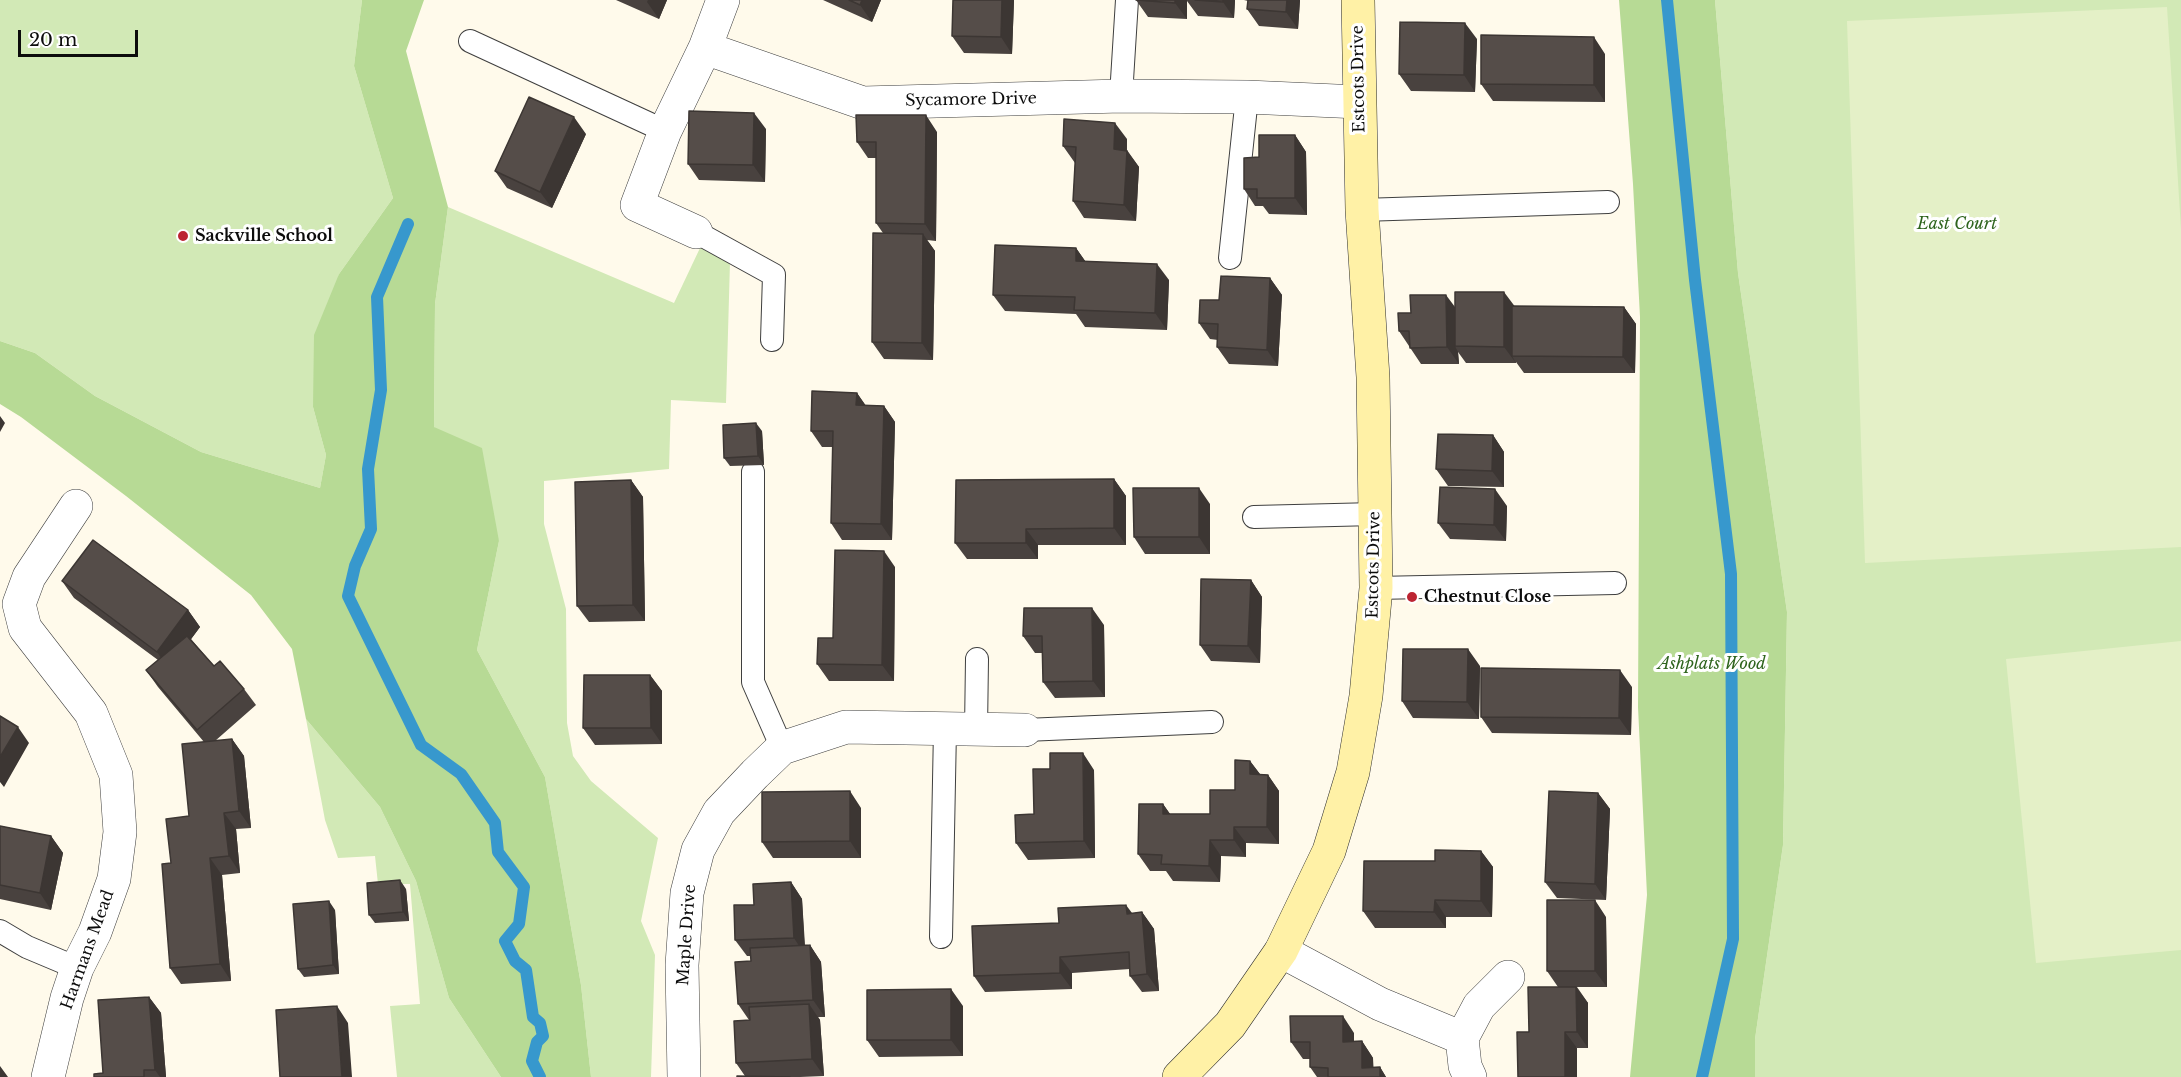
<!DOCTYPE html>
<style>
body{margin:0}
#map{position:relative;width:2181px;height:1077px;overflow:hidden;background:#fffaeb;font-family:"Libre Baskerville",serif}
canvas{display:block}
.scale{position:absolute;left:18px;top:30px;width:120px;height:27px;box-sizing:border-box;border:3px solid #0c0c0c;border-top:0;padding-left:8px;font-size:18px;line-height:21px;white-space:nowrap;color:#0c0c0c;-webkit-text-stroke:4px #fff;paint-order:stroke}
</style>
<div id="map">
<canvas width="2181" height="1077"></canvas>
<div class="scale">20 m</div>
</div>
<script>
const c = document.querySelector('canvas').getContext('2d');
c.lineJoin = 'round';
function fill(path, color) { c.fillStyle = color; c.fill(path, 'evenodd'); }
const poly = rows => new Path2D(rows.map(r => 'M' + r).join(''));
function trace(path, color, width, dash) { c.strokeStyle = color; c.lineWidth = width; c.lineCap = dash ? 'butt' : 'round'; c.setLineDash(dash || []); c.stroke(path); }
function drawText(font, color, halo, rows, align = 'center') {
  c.font = font + ' "Libre Baskerville",serif'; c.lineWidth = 6; c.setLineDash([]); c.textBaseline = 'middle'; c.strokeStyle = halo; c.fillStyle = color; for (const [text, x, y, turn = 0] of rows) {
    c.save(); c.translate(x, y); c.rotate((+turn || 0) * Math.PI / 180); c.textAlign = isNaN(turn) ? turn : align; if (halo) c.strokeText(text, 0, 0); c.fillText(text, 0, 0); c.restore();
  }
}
fill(poly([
 [0,0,362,0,354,66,393,198,339,274,313,407,326,455,320,488,201,452,95,396,35,353,0,341],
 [1715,0,2181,0,2181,1077,1755,1077,1755,1039,1783,845,1787,612,1738,273],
 [448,207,674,303,700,248,730,262,726,403,671,400,669,469,544,481,544,524,566,609,567,723,573,756,591,781,658,838,641,921,655,955,651,1077,591,1077,581,985,545,777,477,650,499,541,434,427,435,304],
 [306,719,380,807,416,881,449,998,501,1077,397,1077,390,1006,420,1004,410,884,378,884,375,856,338,858,325,820]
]), '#d2e9b6');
fill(poly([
 [362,0,424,0,406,51,448,207,435,304,434,427,482,448,499,541,477,650,545,777,581,985,591,1077,501,1077,449,998,416,881,380,807,306,719,292,649,251,595,126,496,21,417,0,404,0,341,35,353,95,396,201,452,320,488,326,455,313,407,314,335,339,274,393,198,354,66],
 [1619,0,1715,0,1738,273,1787,612,1783,845,1755,1039,1755,1077,1630,1077,1647,895,1638,707,1640,317,1633,184]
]), '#b7da95');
fill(poly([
 [2167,7,2181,229,2181,547,1865,563,1847,21],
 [2181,641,2181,950,2036,963,2006,659]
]), '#e4f0c7');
trace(poly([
 [1667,0,1695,280,1731,574,1733,939,1702,1077],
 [408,224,377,297,381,390,368,469,371,529,355,566,348,596,421,745,461,774,495,823,498,852,524,887,519,924,505,941,515,961,526,970,533,1017,540,1023,543,1036,537,1042,532,1061,540,1077]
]), '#3798cd', 12);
const lane = poly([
 [470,41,665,131],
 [1121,96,1127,0],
 [1362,210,1608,202],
 [696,232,774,275,772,340],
 [1230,258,1247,97],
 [753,472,753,682,782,748],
 [1254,517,1375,514],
 [1376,588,1615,583],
 [976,730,977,659],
 [1025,730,1212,722],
 [0,931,27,947,77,968],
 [941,937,945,729]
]);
const street = poly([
 [705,48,863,103,1121,96,1247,97,1359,102],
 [696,232,637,205,665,131,705,48,723,0],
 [1281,951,1380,1004,1462,1038,1465,1066,1470,1077],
 [1462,1038,1479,1006,1508,977],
 [48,1077,67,998,77,968,95,932,114,879,120,832,116,775,91,713,25,628,19,604,29,577,76,506],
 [684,1077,682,965,687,893,698,850,719,812,755,774,782,748,846,727,1025,730]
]);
const secondary = poly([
 [1179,1077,1230,1025,1281,951,1329,851,1353,772,1366,696,1376,588,1375,514,1373,377,1362,210,1358,0]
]);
trace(lane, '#3f3f3f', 24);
trace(street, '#3f3f3f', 34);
trace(secondary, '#2e2e2e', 34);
trace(lane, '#fff', 22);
trace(street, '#fff', 33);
trace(secondary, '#fff1a6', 33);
fill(poly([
 [616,0,667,0,659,19],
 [823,0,881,0,872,22],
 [953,0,1014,0,1012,54,964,53,952,36],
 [1136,0,1235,0,1234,18,1198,16,1187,1,1187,19,1148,17],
 [1244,0,1300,0,1298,29,1259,26,1247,9,1248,1],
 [1477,39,1475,92,1411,91,1399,74],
 [1605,54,1605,102,1493,101,1481,84],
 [766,129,765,182,699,180,688,164],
 [937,132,936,241,927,240,935,251,933,360,884,359,872,342,883,233,876,223,876,158,868,158,857,142],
 [586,134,552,208,507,188,495,171],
 [1295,135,1306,152,1307,215,1269,214,1263,206,1255,206,1244,189,1259,157],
 [1127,139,1127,150,1139,167,1136,221,1084,218,1073,201,1075,163,1063,146],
 [1076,248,1085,261,1169,280,1167,330,1085,327,1076,314,1005,311,993,295],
 [1270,278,1282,295,1278,366,1229,364,1217,347,1218,340,1210,339,1199,323,1219,300],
 [1514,306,1624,307,1636,324,1635,373,1524,373,1516,362,1516,363,1466,363,1458,352,1459,364,1421,364,1399,331,1411,313,1455,307],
 [857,393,865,405,884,406,895,422,892,540,842,540,831,523,833,447,822,447,811,431],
 [762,431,764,465,730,466,724,458],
 [1493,435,1504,452,1504,487,1448,486,1436,469],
 [1114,479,1126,496,1126,545,1038,545,1038,559,967,559,955,543],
 [631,480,643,497,645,621,589,622,577,606],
 [1210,504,1210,554,1145,554,1134,537],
 [1507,506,1506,541,1450,539,1438,523],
 [895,567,894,681,829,681,817,664,833,638],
 [1251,580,1262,597,1260,663,1211,661,1200,645],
 [62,581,188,610,200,627,191,639,214,666,244,689,256,705,215,741,232,739,244,756,251,828,236,829,240,873,222,875,231,981,181,984,170,968,171,863,189,816,204,742,158,687,146,670,158,660,74,598],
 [1104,625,1105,697,1055,698,1043,682,1043,653,1035,653,1023,636],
 [1480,666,1479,719,1413,718,1402,701],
 [650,675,662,691,662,744,595,745,583,728],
 [1632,687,1631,735,1492,733,1481,717],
 [1250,761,1260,774,1268,775,1279,791,1279,844,1246,843,1246,857,1221,856,1220,882,1173,881,1166,871,1150,871,1138,854,1163,804,1170,814,1210,814,1235,790],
 [1094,770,1095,858,1028,860,1016,843],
 [1598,793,1610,809,1606,900,1557,898,1545,882],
 [861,808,861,858,773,858,762,842],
 [0,826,51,836,63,853,51,910,0,899],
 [1481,851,1493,867,1492,917,1446,917,1446,928,1375,928,1363,911,1435,861],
 [791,882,802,899,805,945,810,945,821,962,825,1017,818,1017,820,1020,824,1076,800,1077,737,1077,745,1076,736,1063,749,1020,738,1004,751,961,751,956,747,956,735,940,754,905],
 [406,889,409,921,375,923,369,915],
 [335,910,339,974,304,977,298,969],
 [1142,912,1154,929,1159,991,1142,992,1130,976,1130,969,1072,973,1072,989,985,992,974,976,1059,923],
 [1606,917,1607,987,1577,987,1588,1003,1588,1048,1577,1048,1529,1032,1558,987,1547,971],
 [149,997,161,1013,166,1077,94,1077,103,1073],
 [963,1006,963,1056,879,1057,867,1040],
 [1354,1033,1354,1042,1362,1041,1373,1058,1373,1067,1380,1067,1386,1077,1317,1077,1310,1067,1310,1059,1303,1059,1291,1042]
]), '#49423f');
fill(poly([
 [648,0,667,0,659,19,647,2],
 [862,0,881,0,872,22,860,5],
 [1002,0,1014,0,1012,54,1001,37],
 [1175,0,1187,0,1187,19,1175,3],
 [1223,0,1235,0,1234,18,1223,2],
 [1287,0,1300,0,1298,29,1286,12],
 [1465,23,1477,39,1475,92,1464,75],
 [1594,37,1605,54,1605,102,1594,85],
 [754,113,766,129,765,182,753,165],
 [926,115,937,132,936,241,925,224],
 [574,117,586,134,552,208,540,192],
 [1115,123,1127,139,1126,166,1114,149],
 [1295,135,1306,152,1307,215,1295,198],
 [1127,151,1139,167,1136,221,1124,205],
 [923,234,935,251,933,360,922,343],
 [1076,248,1088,265,1076,261],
 [1157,264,1169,280,1167,330,1155,313],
 [1270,278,1282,295,1278,366,1267,350],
 [1504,292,1516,308,1512,356,1516,363,1504,347],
 [1446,295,1458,311,1455,346,1458,352,1459,364,1447,347],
 [1624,307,1636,324,1635,373,1623,357],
 [857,393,869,410,856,405],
 [884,406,895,422,892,540,881,524],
 [0,416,5,423,0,432],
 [756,423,762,431,764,465,758,456],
 [1493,435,1504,452,1504,487,1492,471],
 [1114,479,1126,496,1126,545,1114,528],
 [631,480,643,497,645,621,633,605],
 [1199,488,1210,504,1210,554,1199,537],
 [1495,489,1507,506,1506,541,1494,525],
 [1026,529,1038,545,1038,559,1026,543],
 [884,551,895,567,894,681,882,665],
 [1251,580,1262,597,1260,663,1248,646],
 [1092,608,1104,625,1105,697,1093,681],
 [188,610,200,627,169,669,157,652],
 [1468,649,1480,666,1479,719,1467,702],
 [1620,670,1632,687,1631,735,1619,718],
 [650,675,662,691,662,744,651,728],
 [18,727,29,743,4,787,0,782,0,757],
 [232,739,244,756,251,828,239,811],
 [1083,753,1094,770,1095,858,1084,841],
 [1250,761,1262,777,1250,774],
 [1268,775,1279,791,1279,844,1267,827],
 [850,791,861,808,861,858,850,841],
 [1598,793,1610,809,1606,900,1595,884],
 [1163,804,1175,821,1163,814],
 [224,813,236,829,240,873,229,856],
 [1234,827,1246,843,1246,857,1234,840],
 [51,836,63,853,51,910,40,893],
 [1210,840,1221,856,1220,882,1209,866],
 [1481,851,1493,867,1492,917,1481,901],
 [210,858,222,875,231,981,220,964],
 [400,880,406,889,409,921,403,912],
 [791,882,802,899,805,955,794,938],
 [1435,900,1446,917,1446,928,1434,912],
 [1595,900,1606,917,1607,987,1595,971],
 [329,901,335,910,339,974,333,965],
 [1126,905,1138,921,1127,914],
 [1142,912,1154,929,1159,991,1147,974],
 [810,945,821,962,825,1017,813,1000],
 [1060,957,1072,973,1072,989,1060,973],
 [1576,987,1588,1003,1588,1048,1577,1032],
 [951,989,963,1006,963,1056,951,1040],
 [149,997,161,1013,166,1077,160,1077,155,1070],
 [809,1004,820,1020,824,1076,812,1059],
 [337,1006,348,1023,352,1077,342,1077],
 [1343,1016,1354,1033,1354,1058,1343,1042],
 [1565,1032,1577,1048,1577,1077,1565,1077],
 [1362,1041,1373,1058,1374,1077,1362,1068],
 [0,1066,8,1077,0,1077],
 [1380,1067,1386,1077,1380,1077]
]), '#3c3633');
const building = poly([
 [849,0,862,0,860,5,849,0],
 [953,0,1002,0,1001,37,952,36,953,0],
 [1136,0,1175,0,1175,3,1136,0],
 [1195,0,1223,0,1223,2,1195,0],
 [1248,0,1287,0,1286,12,1247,9,1248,0],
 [1400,22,1465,23,1464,75,1399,74,1400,22],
 [1481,35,1594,37,1594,85,1481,84,1481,35],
 [529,97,574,117,540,192,495,171,529,97],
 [689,111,754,113,753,165,688,164,689,111],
 [856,115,926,115,925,224,876,223,876,142,857,142,856,115],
 [1064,119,1115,123,1114,149,1127,151,1124,205,1073,201,1076,147,1063,146,1064,119],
 [1259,135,1295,135,1295,198,1257,198,1257,189,1244,189,1244,158,1259,157,1259,135],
 [873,233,923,234,922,343,872,342,873,233],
 [995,245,1076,248,1076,261,1157,264,1155,313,1074,310,1075,297,993,295,995,245],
 [1221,276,1270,278,1267,350,1217,347,1218,324,1199,323,1200,300,1219,300,1221,276],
 [1455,292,1504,292,1504,347,1455,346,1455,292],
 [1410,295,1446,295,1447,347,1410,348,1409,331,1399,331,1398,313,1411,313,1410,295],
 [1512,306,1624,307,1623,357,1512,356,1512,306],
 [812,391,857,393,856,405,884,406,881,524,831,523,833,431,811,431,812,391],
 [756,423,758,456,724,458,723,425,756,423],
 [1438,434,1493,435,1492,471,1436,469,1438,434],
 [1114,479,1114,528,1026,529,1026,543,955,543,956,480,1114,479],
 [631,480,633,605,577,606,575,482,631,480],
 [1440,487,1495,489,1494,525,1438,523,1440,487],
 [1133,488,1199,488,1199,537,1134,537,1133,488],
 [93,540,188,610,157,652,62,581,93,540],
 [835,550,884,551,882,665,817,664,818,638,833,638,835,550],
 [1201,579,1251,580,1248,646,1200,645,1201,579],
 [1024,608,1092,608,1093,681,1043,682,1042,636,1023,636,1024,608],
 [187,636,214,666,220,661,244,689,197,730,146,670,187,636],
 [1403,649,1468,649,1467,702,1402,701,1403,649],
 [1481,668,1620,670,1619,718,1481,717,1481,668],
 [584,675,650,675,651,728,583,728,584,675],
 [0,716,18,727,0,757,0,716],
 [232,739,239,811,224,813,229,856,210,858,220,964,170,968,162,864,171,863,166,819,189,816,182,744,232,739],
 [1050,753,1083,753,1084,841,1016,843,1015,815,1034,814,1033,769,1050,769,1050,753],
 [1235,760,1250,761,1250,774,1268,775,1267,827,1234,827,1234,840,1210,840,1209,866,1161,864,1162,855,1138,854,1139,804,1163,804,1163,814,1210,814,1210,790,1235,790,1235,760],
 [850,791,850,841,762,842,762,792,850,791],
 [1549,791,1598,793,1595,884,1545,882,1549,791],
 [0,826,51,836,40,893,0,885,0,826],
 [1435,850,1481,851,1481,901,1435,900,1434,912,1363,911,1364,861,1435,861,1435,850],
 [400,880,403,912,369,915,367,883,400,880],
 [791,882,794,938,735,940,734,905,754,905,753,884,791,882],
 [1547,900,1595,900,1595,971,1547,971,1547,900],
 [329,901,333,965,298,969,293,904,329,901],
 [1126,905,1127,914,1142,912,1147,974,1130,976,1129,952,1060,957,1060,973,974,976,972,926,1059,923,1058,908,1126,905],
 [810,945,813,1000,738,1004,735,962,751,961,750,948,810,945],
 [1528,987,1576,987,1577,1032,1565,1032,1565,1077,1518,1077,1517,1032,1529,1032,1528,987],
 [951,989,951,1040,867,1040,867,990,951,989],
 [149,997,155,1070,144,1070,144,1077,94,1077,94,1074,103,1073,98,1000,149,997],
 [809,1004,812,1059,736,1063,734,1021,750,1020,749,1007,809,1004],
 [337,1006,342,1077,280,1077,276,1010,337,1006],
 [1290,1016,1343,1016,1343,1042,1362,1041,1362,1068,1380,1067,1380,1077,1328,1077,1328,1068,1310,1067,1310,1042,1291,1042,1290,1016],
 [737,1076,790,1077,737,1077,737,1076]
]);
fill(building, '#554d49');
trace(building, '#3c3633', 1.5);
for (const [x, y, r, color] of [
 [183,236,6,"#bc2432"],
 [1412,597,6,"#bc2432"]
]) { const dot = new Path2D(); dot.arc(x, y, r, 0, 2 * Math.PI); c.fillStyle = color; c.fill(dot); trace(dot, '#fff', 2); }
drawText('16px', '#0c0c0c', '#fff', [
 ["Estcots Drive",1359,79,-91],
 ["Sycamore Drive",971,100,-1],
 ["Estcots Drive",1374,565,-89],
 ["Maple Drive",687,935,-86],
 ["Harmans Mead",88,950,-70]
]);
drawText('italic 16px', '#2e641d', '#fff', [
 ["East Court",1957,224],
 ["Ashplats Wood",1712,664]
]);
drawText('bold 16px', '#0c0c0c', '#fff', [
 ["Sackville School",195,236],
 ["Chestnut Close",1424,597]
], 'left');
</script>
